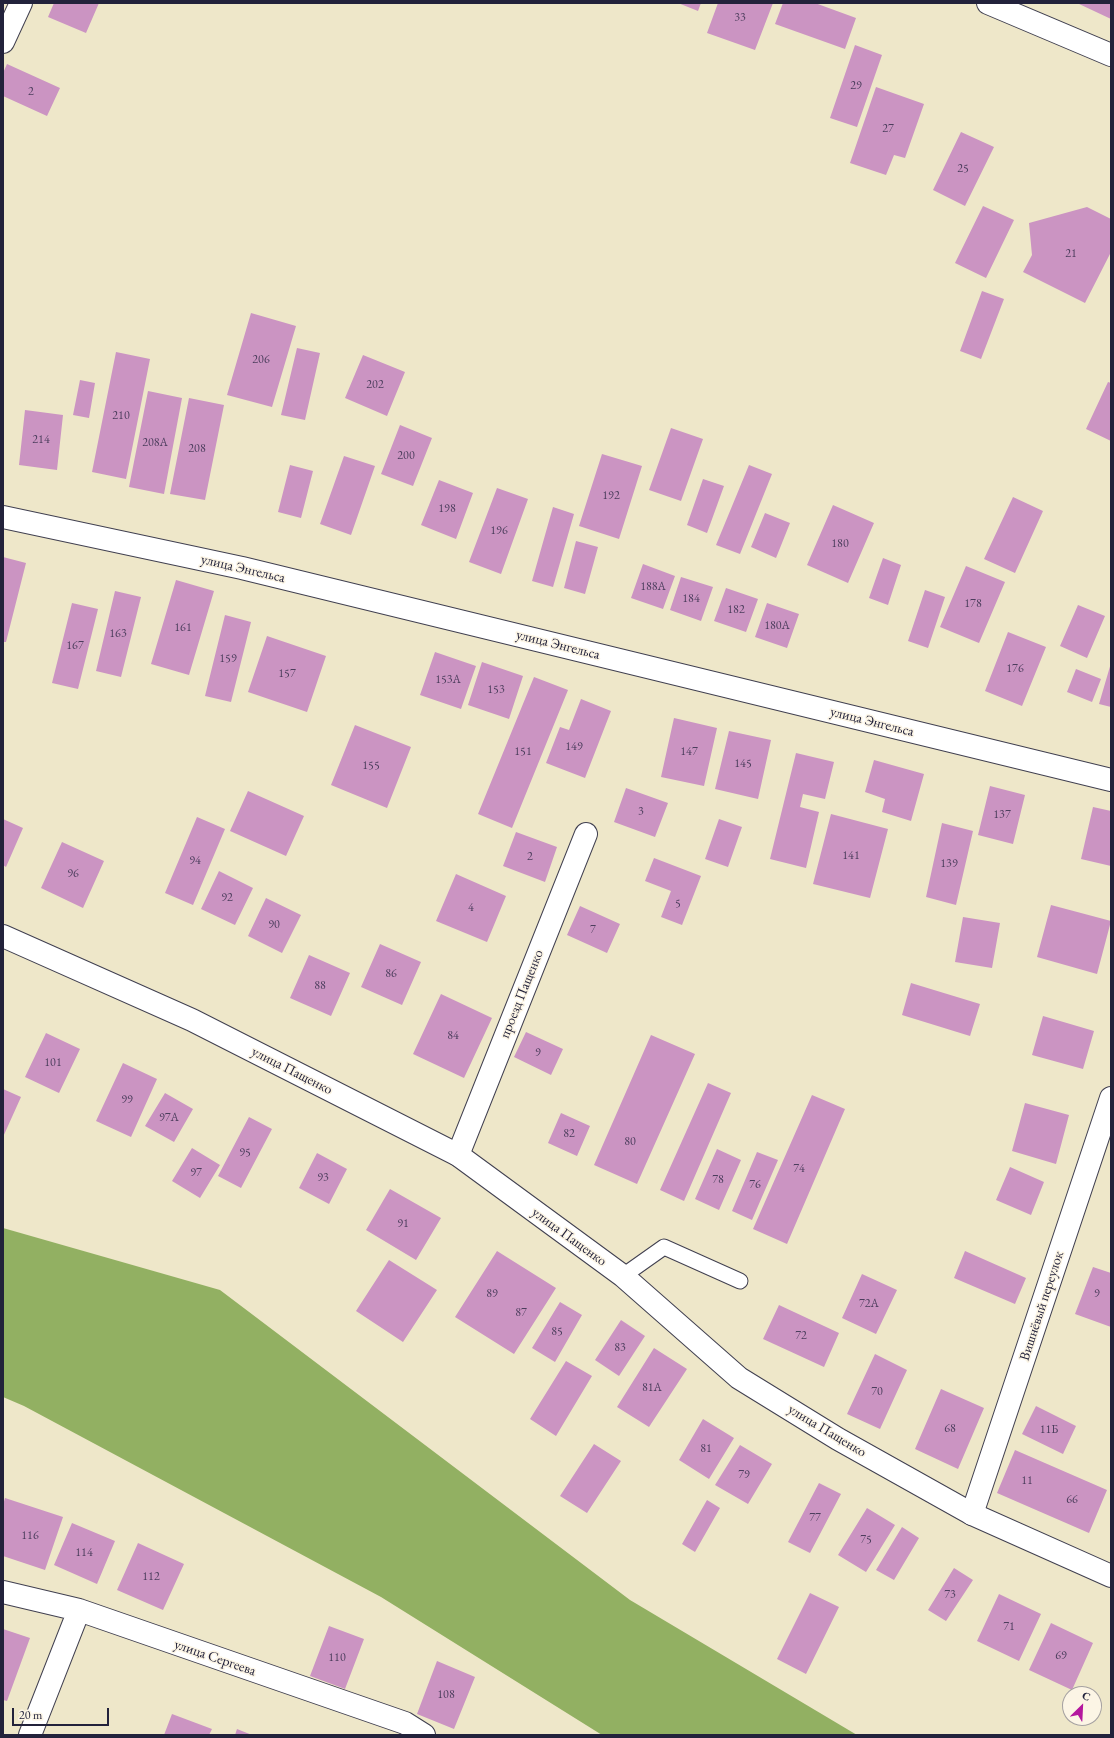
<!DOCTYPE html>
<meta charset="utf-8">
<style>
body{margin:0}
#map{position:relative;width:1114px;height:1738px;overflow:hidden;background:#eee7c9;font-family:"EB Garamond",serif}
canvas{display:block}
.frame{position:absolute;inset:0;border:4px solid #22223b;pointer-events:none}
.north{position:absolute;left:1062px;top:1686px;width:40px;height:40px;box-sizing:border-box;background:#fcf5e5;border:1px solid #a5a1a1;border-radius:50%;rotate:24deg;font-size:11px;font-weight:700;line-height:16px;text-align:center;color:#22223b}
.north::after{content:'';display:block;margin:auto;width:14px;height:18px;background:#b5179e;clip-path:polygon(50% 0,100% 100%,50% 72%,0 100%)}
.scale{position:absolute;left:12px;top:1708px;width:97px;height:18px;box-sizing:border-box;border:2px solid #22223b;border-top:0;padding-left:5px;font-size:12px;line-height:14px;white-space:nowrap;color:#22223b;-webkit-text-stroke:3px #fcf5e5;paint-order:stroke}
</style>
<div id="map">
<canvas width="1114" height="1738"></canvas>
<div class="frame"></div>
<div class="north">С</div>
<div class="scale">20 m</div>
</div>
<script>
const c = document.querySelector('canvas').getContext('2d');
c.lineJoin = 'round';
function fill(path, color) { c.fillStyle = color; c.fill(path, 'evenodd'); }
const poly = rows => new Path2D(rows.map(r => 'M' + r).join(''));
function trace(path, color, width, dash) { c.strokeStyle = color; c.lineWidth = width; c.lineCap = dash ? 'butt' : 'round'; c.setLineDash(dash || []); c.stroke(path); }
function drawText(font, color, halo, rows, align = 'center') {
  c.font = font + ' "EB Garamond",serif'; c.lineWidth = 3; c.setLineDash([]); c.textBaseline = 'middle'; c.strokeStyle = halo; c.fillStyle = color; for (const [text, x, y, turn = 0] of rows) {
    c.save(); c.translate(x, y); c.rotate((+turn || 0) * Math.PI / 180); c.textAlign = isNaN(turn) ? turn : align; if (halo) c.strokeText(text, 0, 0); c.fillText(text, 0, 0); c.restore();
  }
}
fill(poly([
 [3,1228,220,1290,630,1600,857,1735,602,1735,381,1597,24,1406,3,1397]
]), '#92b062');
fill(poly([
 [54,3,99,3,86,33,48,17],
 [678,3,701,3,698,11],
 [718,3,773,3,755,50,707,33],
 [783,3,815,3,856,18,845,49,775,24],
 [1077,3,1111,3,1111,19],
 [855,45,882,55,857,127,830,118],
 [7,64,60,88,47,116,3,96,3,73],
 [876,87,924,104,905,158,894,155,886,175,850,163],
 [961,132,994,147,965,206,933,190],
 [983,206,1014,220,986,278,955,263],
 [1087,207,1111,219,1111,252,1085,303,1023,272,1032,255,1029,223],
 [982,291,1004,299,981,359,960,351],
 [251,313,296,326,272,407,227,395],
 [297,348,320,353,305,420,281,415],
 [116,352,150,359,126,479,92,472],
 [363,355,405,372,387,416,345,398],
 [80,380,95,383,89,418,73,415],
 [1108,382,1111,383,1111,441,1086,429],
 [148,391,182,398,164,494,129,487],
 [189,398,224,405,205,500,170,494],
 [25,410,63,415,57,470,19,465],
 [400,425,432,438,413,486,381,474],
 [671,428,703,439,681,501,649,490],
 [602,454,642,466,619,539,579,526],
 [344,456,375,466,351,535,320,524],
 [290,465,313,471,301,518,278,512],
 [749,465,772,474,740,554,716,545],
 [703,479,724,486,707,533,687,525],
 [439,480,473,493,456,539,421,525],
 [497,488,528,499,501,574,469,562],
 [1013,497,1043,511,1015,573,984,559],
 [833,505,874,523,848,583,807,565],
 [553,507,574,514,553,587,532,581],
 [765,513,790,523,776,558,751,547],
 [576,541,598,547,585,594,564,588],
 [3,557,26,563,6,642,3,642],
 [883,558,901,565,888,605,869,598],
 [643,564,675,576,663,609,631,598],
 [966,566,1005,582,979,643,940,627],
 [681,577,713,587,701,621,670,610],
 [176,580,214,591,189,675,151,664],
 [726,588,758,599,746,632,714,621],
 [925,590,945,597,928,648,908,641],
 [115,591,141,597,121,677,96,671],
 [72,603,98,609,78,689,52,683],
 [767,603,799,614,787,648,755,637],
 [1078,605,1105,616,1087,658,1060,646],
 [225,615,251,622,231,702,205,696],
 [1008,632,1046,647,1022,706,985,691],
 [267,636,326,656,307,712,248,692],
 [435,652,476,666,461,709,420,695],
 [482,662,523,676,509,719,468,705],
 [1111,663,1111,707,1099,704],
 [1076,669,1101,679,1092,702,1067,692],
 [534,677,568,690,512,828,478,814],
 [581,699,611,711,585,778,546,763,560,727,569,730],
 [674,718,717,728,704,786,661,777],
 [355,725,411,747,387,808,331,785],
 [729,731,771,740,758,799,715,789],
 [796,753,834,762,825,799,803,794,800,807,819,812,806,868,770,859],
 [874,760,924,774,911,821,882,812,885,799,865,792],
 [990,786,1025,795,1013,844,978,835],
 [626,788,668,803,655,837,614,822],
 [248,791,304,816,286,856,230,831],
 [1093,807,1111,811,1111,866,1081,859],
 [831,814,888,829,870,898,813,884],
 [197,817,225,829,193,905,165,893],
 [3,819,23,828,6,867,3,865],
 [719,819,742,827,728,867,705,859],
 [942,823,973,831,956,905,926,897],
 [516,832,557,847,545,882,503,866],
 [62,842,104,861,83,908,41,888],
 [654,858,701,876,682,925,661,917,671,891,645,881],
 [219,871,253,888,235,925,201,909],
 [456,874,506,896,487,942,436,921],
 [266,898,301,915,282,953,248,936],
 [1051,905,1111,921,1097,974,1037,957],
 [580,906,620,924,607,953,567,935],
 [963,917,1000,923,992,968,955,962],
 [380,944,421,962,402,1005,361,987],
 [309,955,350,973,331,1016,290,998],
 [911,983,980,1004,970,1036,902,1015],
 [441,994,492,1018,464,1078,413,1054],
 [1043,1016,1094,1031,1083,1069,1032,1055],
 [526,1032,563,1049,551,1075,514,1057],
 [46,1033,80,1049,59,1093,25,1077],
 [651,1035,695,1054,637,1184,594,1165],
 [123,1063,157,1079,131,1137,96,1121],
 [708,1083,731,1093,684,1201,660,1190],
 [3,1089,21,1097,3,1137],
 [165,1093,193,1109,174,1142,145,1126],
 [812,1095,845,1109,787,1244,753,1229],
 [1025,1103,1069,1115,1056,1164,1012,1151],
 [561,1113,590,1126,577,1156,548,1143],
 [249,1117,272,1129,241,1188,218,1176],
 [192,1148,220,1165,200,1198,172,1181],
 [717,1149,741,1160,719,1210,695,1199],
 [757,1152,778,1160,752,1220,732,1211],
 [317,1153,347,1169,329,1204,299,1188],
 [1010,1167,1044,1182,1031,1215,996,1200],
 [390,1189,441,1218,416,1260,366,1230],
 [497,1251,556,1288,514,1354,455,1317],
 [965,1251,1026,1278,1015,1304,954,1278],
 [389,1260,437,1290,403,1342,356,1311],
 [1093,1267,1111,1273,1111,1327,1075,1314],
 [862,1274,897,1290,876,1334,842,1318],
 [560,1302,582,1315,555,1362,532,1348],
 [779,1305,839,1333,824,1367,763,1339],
 [621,1320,645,1336,619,1376,595,1360],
 [654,1348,687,1369,649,1427,617,1407],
 [875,1354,907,1370,880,1429,847,1414],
 [566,1361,592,1376,556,1436,530,1419],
 [941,1389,984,1408,958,1469,915,1449],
 [1036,1406,1076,1426,1063,1454,1022,1434],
 [703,1419,734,1438,709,1479,679,1460],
 [594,1444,621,1461,587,1513,560,1496],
 [740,1445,772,1464,748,1504,715,1485],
 [1015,1450,1107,1490,1089,1533,997,1493],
 [819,1483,841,1494,810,1553,788,1542],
 [5,1498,63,1517,45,1570,3,1556,3,1505],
 [707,1500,720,1508,695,1552,682,1544],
 [867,1508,895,1525,866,1572,838,1555],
 [72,1523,115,1541,97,1584,54,1565],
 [902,1527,919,1538,894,1580,876,1570],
 [138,1543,184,1564,163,1610,117,1590],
 [954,1568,973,1580,946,1621,928,1610],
 [810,1593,839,1607,806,1674,777,1659],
 [999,1594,1041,1614,1019,1661,977,1641],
 [1051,1623,1093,1643,1072,1690,1029,1670],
 [329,1626,364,1639,345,1689,310,1676],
 [3,1629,30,1638,7,1701,3,1700],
 [437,1661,475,1677,454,1729,417,1714],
 [172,1714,212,1729,209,1735,164,1735],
 [237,1729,252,1735,235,1735]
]), '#cb94c2');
const lane = poly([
 [623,1276,664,1247,740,1281]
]);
const street = poly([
 [988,3,1111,55],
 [3,42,21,3],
 [458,1155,586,834],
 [972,1514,1111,1098],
 [3,1592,79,1610,405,1723,424,1735],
 [30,1735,79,1610]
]);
const secondary = poly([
 [3,517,242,568,1111,780],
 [3,936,192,1020,458,1155,623,1276,739,1378,838,1439,972,1514,1111,1576]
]);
trace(lane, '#414050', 17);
trace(street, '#414050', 24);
trace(secondary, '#414050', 24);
trace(lane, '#fff', 15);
trace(street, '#fff', 22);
trace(secondary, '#fff', 22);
drawText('12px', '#4c3e5d', null, [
 ["33",740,18],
 ["29",856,86],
 ["2",31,92],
 ["27",888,129],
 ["25",963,169],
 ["21",1071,254],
 ["206",261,360],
 ["202",375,385],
 ["210",121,416],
 ["214",41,440],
 ["208А",155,443],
 ["208",197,449],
 ["200",406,456],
 ["192",611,496],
 ["198",447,509],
 ["196",499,531],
 ["180",840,544],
 ["188А",653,587],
 ["184",691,599],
 ["178",973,604],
 ["182",736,610],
 ["180А",777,626],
 ["161",183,628],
 ["163",118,634],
 ["167",75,646],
 ["159",228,659],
 ["176",1015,669],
 ["157",287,674],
 ["153А",448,680],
 ["153",496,690],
 ["149",574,747],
 ["151",523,752],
 ["147",689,752],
 ["145",743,764],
 ["155",371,766],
 ["3",641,812],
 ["137",1002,815],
 ["141",851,856],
 ["2",530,857],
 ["94",195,861],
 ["139",949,864],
 ["96",73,874],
 ["92",227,898],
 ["5",678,904],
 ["4",471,908],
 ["90",274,925],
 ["7",593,930],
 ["86",391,974],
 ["88",320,986],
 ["84",453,1036],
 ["9",538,1053],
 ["101",53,1063],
 ["99",127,1100],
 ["97А",169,1118],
 ["82",569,1134],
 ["80",630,1142],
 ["95",245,1153],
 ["74",799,1169],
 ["97",196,1173],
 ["93",323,1178],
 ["78",718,1180],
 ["76",755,1185],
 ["91",403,1224],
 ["89",492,1294],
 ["9",1097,1294],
 ["72А",869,1304],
 ["87",521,1313],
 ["85",557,1332],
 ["72",801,1336],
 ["83",620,1348],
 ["81А",652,1388],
 ["70",877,1392],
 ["68",950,1429],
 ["11Б",1049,1430],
 ["81",706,1449],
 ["79",744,1475],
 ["11",1027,1481],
 ["66",1072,1500],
 ["77",815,1518],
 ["116",30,1536],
 ["75",866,1540],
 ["114",84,1553],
 ["112",151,1577],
 ["73",950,1595],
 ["71",1009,1627],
 ["69",1061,1656],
 ["110",337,1658],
 ["108",446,1695]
]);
drawText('14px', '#22223b', '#fcf5e5', [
 ["улица Энгельса",243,569,13],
 ["улица Энгельса",558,645,14],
 ["улица Энгельса",872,722,14],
 ["проезд Пащенко",522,994,-68],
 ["улица Пащенко",292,1071,27],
 ["улица Пащенко",569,1237,36],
 ["Вишнёвый переулок",1042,1306,-72],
 ["улица Пащенко",827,1431,31],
 ["улица Сергеева",215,1658,19]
]);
</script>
